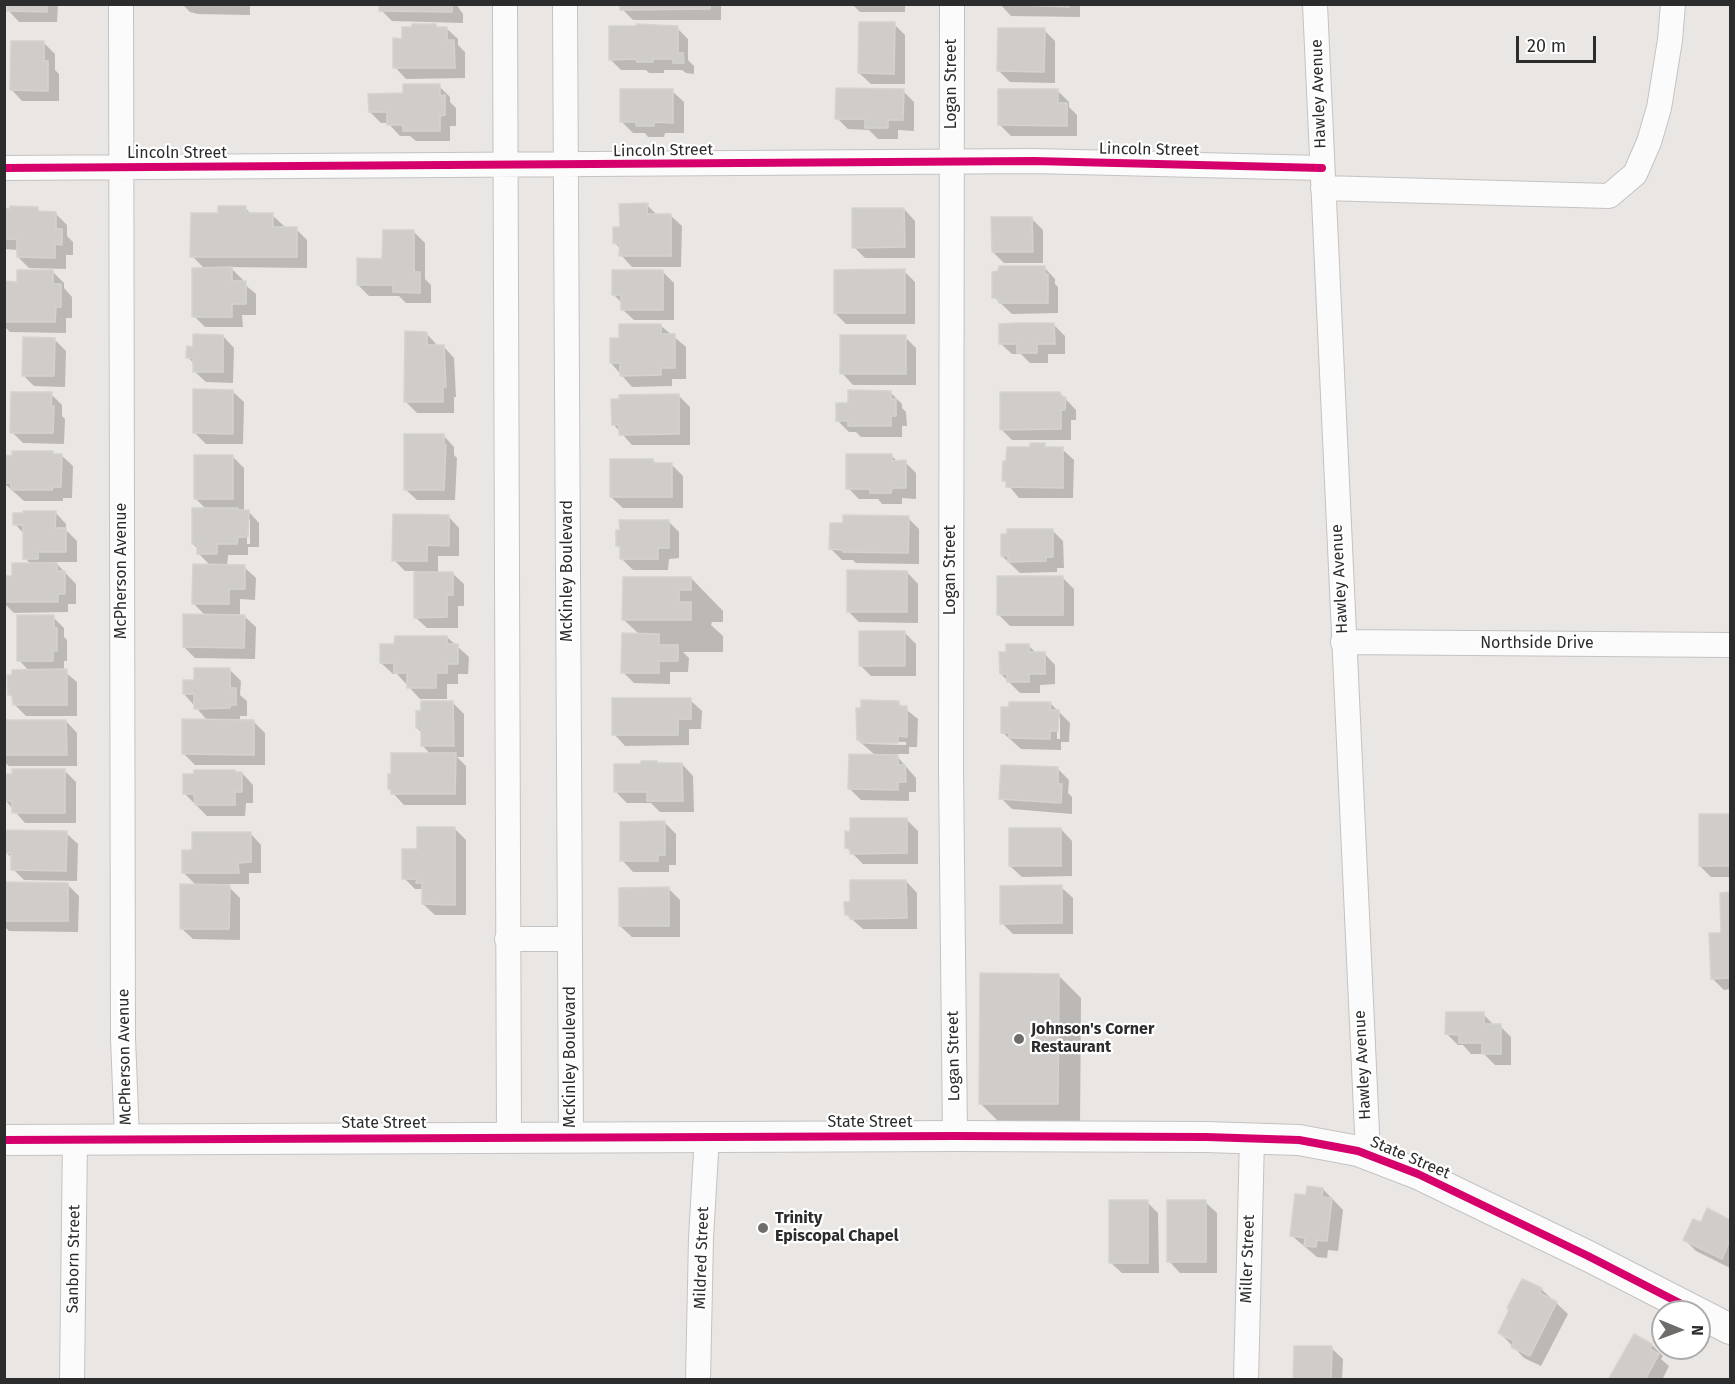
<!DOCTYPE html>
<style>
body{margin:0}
#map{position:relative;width:1735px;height:1384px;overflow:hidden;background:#eae6e3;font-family:"Fira Sans",sans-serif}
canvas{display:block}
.frame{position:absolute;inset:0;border:6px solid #2c2c2c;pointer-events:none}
.north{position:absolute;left:1651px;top:1300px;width:60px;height:60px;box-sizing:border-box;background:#fff;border:2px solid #ababab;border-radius:50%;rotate:91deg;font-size:16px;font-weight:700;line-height:24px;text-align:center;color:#2c2c2c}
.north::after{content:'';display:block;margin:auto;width:21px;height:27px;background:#6e6d6c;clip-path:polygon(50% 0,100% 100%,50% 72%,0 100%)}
.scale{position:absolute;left:1516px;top:36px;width:80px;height:27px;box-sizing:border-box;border:3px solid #2c2c2c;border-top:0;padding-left:8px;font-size:18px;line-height:21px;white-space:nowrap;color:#2c2c2c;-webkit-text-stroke:4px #fff;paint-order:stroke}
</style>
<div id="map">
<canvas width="1735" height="1384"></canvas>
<div class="frame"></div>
<div class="north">N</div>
<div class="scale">20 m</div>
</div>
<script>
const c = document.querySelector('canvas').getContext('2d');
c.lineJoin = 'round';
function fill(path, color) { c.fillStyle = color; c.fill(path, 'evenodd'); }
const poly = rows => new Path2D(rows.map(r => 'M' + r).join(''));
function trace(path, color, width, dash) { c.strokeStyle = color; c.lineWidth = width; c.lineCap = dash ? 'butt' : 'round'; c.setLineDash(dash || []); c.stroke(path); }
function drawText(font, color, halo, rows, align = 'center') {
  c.font = font + ' "Fira Sans",sans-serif'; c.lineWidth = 4.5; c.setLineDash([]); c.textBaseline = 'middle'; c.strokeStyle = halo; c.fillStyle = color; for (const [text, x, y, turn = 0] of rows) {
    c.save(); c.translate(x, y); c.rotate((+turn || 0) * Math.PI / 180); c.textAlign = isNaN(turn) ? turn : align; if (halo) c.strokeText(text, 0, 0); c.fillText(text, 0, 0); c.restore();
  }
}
fill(poly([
 [8,4,58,4,57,22,19,22,8,10],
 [182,4,250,4,250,15,198,14,190,12],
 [381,4,456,4,463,14,463,23,392,21,381,10],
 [617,4,721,4,721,20,633,20],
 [852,4,905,4,905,12,860,12],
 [1000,4,1080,4,1080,17,1011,16],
 [894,24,905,35,905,84,871,84,859,73],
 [435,25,438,28,446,28,458,39,458,45,465,52,465,78,406,79,395,67,403,40],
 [677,28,688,39,688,60,694,66,694,74,686,73,682,70,664,70,664,73,649,73,646,70,621,70,610,59],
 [1044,30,1055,41,1055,83,1010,82,999,71],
 [44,43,55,54,55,70,59,74,59,101,22,101,11,89],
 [439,86,450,97,450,102,456,108,456,126,450,126,450,141,416,141,410,136,400,136,388,123,381,123,370,112,404,95],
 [1057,90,1069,102,1069,107,1077,115,1077,136,1011,136,999,124],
 [672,91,684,102,684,133,665,133,664,137,648,137,645,133,633,133,622,122],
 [903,91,914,102,914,131,898,130,898,139,878,139,869,130,848,129,837,118],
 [647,205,657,215,670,215,682,226,681,267,632,267,621,255,621,249,615,243,621,229],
 [37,208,42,213,56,214,67,225,67,236,73,242,73,255,66,255,66,269,29,268,18,257,18,250,4,249,4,209],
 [245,208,252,215,272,215,284,226,284,229,296,229,307,240,307,268,230,267,243,280,243,283,256,294,256,315,242,315,243,327,205,327,194,316,205,269,192,256,219,214],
 [904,209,915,221,915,258,865,258,854,247],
 [1032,219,1043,230,1043,263,1004,263,993,252],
 [414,232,425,243,425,279,431,285,431,303,406,303,399,296,369,296,358,285],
 [1044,267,1055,279,1055,284,1058,287,1058,313,1012,314,994,297],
 [904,271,915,282,915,324,846,324,835,313],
 [53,272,64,283,64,288,72,297,72,318,66,318,66,333,10,332,4,326,4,283,18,283],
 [663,272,674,283,674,320,634,320,622,309,622,303,613,294],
 [660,325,686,347,686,379,672,379,672,386,632,387,611,363],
 [1054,325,1065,336,1065,354,1048,354,1048,363,1030,363,1021,354,1012,354,1000,343],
 [426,333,438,346,443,346,454,358,456,397,454,397,454,413,417,413,405,401],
 [223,336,234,348,233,383,206,382,194,371,194,364,188,357,195,348],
 [905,337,916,348,916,385,853,385,842,373],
 [54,339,66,351,65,387,34,386,23,375],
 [232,391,244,402,243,444,206,444,195,433],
 [890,392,902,404,902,408,906,412,907,426,902,426,902,437,861,437,856,432,849,432,837,420,850,405],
 [1060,393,1076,410,1076,420,1071,420,1071,440,1012,440,1001,429],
 [51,394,62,405,62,416,65,419,64,444,23,443,12,432],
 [679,396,690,407,690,445,632,445,613,424],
 [443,435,454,447,454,455,457,458,455,500,417,500,405,489],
 [1044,445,1048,449,1062,449,1074,460,1073,498,1019,498,1004,480,1031,448],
 [52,453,55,455,61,455,73,466,72,498,63,498,63,501,24,501,4,483],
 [891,455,898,462,905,462,916,473,916,499,902,498,902,504,882,504,878,499,859,499,848,488],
 [233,457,244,468,244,511,248,511,259,523,259,547,248,547,248,555,228,555,227,566,244,567,256,578,255,600,240,599,240,616,244,616,256,627,255,659,195,658,184,647,206,616,193,603,211,566,198,553,198,549,193,544,206,509,195,498],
 [247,517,250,520,250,544,247,544],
 [653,460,657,465,672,465,683,476,683,508,623,508,611,497],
 [55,512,66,524,66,530,77,541,77,562,55,562,76,584,76,604,68,604,68,612,14,613,4,603,4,577,13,577,31,564,25,558,24,534,15,524],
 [448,516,459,528,459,556,438,556,438,573,452,573,464,584,464,606,458,606,458,628,427,628,415,617,415,571,405,571,394,560],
 [908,518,919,529,919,564,856,563,853,560,842,560,831,549,844,525],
 [668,521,679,532,679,558,669,559,668,570,633,570,621,558,621,549,617,545],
 [1052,530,1063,541,1064,568,1057,568,1057,572,1020,573,1002,556],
 [907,572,918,584,918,623,859,622,848,611],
 [691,578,723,611,723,622,712,622,711,625,723,636,723,652,683,652,689,658,688,672,670,672,670,684,634,683,623,672,640,635,624,620],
 [1063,578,1074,589,1074,626,1010,626,998,614],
 [53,617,64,628,64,637,67,640,67,661,64,661,64,671,77,682,77,716,26,716,14,704,14,699,9,694,29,671,19,660],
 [904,632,916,644,916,676,871,676,860,665],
 [447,637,469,657,468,674,458,674,458,684,447,684,447,699,420,699,397,674,393,674,381,663],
 [1028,645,1036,653,1044,653,1055,665,1055,684,1040,685,1040,693,1020,693,1001,674],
 [229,669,241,681,240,695,247,701,247,716,240,716,240,721,254,722,265,733,265,765,195,765,183,753,208,721,184,694,195,681],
 [690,700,702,711,701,729,689,729,689,745,625,746,614,734],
 [453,703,464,714,464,757,457,757,466,766,466,805,404,805,389,789,431,755,423,746,422,733,417,728],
 [898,703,918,719,917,747,909,747,909,754,895,754,916,778,916,792,909,792,909,801,861,800,850,789,876,756,858,740],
 [868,741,906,742,906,745,868,744],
 [1050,703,1070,723,1069,742,1061,742,1061,750,1021,749,1002,732],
 [1057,715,1060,718,1060,739,1057,739],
 [66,721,77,733,77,766,9,766,4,762,4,722],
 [656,762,659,765,682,764,693,776,694,812,660,812,651,803,627,803,616,792,643,765],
 [1058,769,1069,780,1068,793,1072,797,1072,814,1012,809,1001,798],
 [64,770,76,782,76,823,25,823,5,800],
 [242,773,253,785,253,803,246,803,245,816,207,816,185,794,236,774],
 [1730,815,1730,877,1711,877,1700,866,1700,816],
 [906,819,918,831,918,864,863,864,847,848],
 [665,823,676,834,676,865,669,865,669,872,633,872,622,860],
 [455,829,466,840,466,915,435,915,423,904,423,889,415,889,404,878,418,851],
 [1061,829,1072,841,1072,876,1022,877,1010,866],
 [66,833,78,844,77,881,24,880,13,869,13,859,6,852],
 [250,833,261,845,261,873,249,873,249,884,226,884,240,898,240,940,193,939,181,928,197,886,183,872],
 [906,881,917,893,917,929,863,929,846,914,851,903],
 [4,884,67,884,79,896,78,932,9,931,4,926],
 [1061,887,1073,898,1073,934,1013,934,1002,923],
 [669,889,680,900,680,937,632,937,620,926],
 [1721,894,1730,894,1730,989,1724,990,1712,978,1723,934],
 [1058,975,1081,998,1080,1126,1003,1126,980,1103],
 [1483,1014,1495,1026,1500,1026,1511,1037,1511,1065,1495,1065,1484,1054,1471,1054,1463,1045,1458,1045,1447,1034],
 [1323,1189,1343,1210,1338,1251,1328,1250,1327,1258,1317,1257,1291,1235,1307,1197],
 [1147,1202,1158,1213,1159,1273,1122,1273,1110,1262],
 [1205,1202,1217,1213,1217,1273,1180,1273,1169,1261],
 [1708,1210,1730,1221,1730,1268,1696,1251,1685,1240,1702,1224],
 [1541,1289,1568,1314,1541,1366,1524,1358,1500,1333],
 [1652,1345,1663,1356,1661,1359,1669,1366,1662,1380,1610,1379],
 [1331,1348,1343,1359,1342,1380,1295,1380]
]), '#0003');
const building = poly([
 [7,4,47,4,47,12,7,11,7,4],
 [379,4,452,4,452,12,379,11,379,4],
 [620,4,710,4,710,9,620,10,620,4],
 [998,4,1069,4,1069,7,998,4],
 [859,22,895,22,894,74,858,73,859,22],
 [412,24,436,24,436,27,447,27,447,40,454,40,455,68,393,68,393,38,402,39,402,27,412,27,412,24],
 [636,24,678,26,678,53,683,53,684,63,673,63,673,59,653,59,653,62,637,62,636,59,609,60,609,26,636,26,636,24],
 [998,28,1045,28,1044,72,997,71,998,28],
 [11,41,44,41,44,61,48,61,48,91,10,90,11,41],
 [403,84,440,84,440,96,445,95,445,115,440,116,440,131,403,131,403,125,387,125,387,112,369,112,368,94,403,93,403,84],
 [836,88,904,89,903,120,888,120,888,128,865,128,865,119,835,119,836,88],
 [620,89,673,89,673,123,654,122,654,126,636,126,636,122,620,122,620,89],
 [998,89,1058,89,1058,103,1067,103,1067,126,998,125,998,89],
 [648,203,647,214,671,214,671,256,619,256,620,244,613,243,613,227,620,227,619,204,648,203],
 [10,206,38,207,38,211,56,212,56,229,62,229,62,245,55,244,55,258,17,257,17,239,4,239,4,208,10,209,10,206],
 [218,206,246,206,246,213,273,213,273,227,297,227,297,257,190,257,191,213,218,213,218,206],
 [852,208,904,208,905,247,852,248,852,208],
 [991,217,1032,217,1033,252,992,252,991,217],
 [383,230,414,230,414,272,420,272,420,293,393,292,393,285,357,285,357,258,382,259,383,230],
 [999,266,1045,266,1045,275,1048,274,1048,303,999,303,998,298,992,298,992,272,998,271,999,266],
 [232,267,232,281,246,281,246,304,232,304,232,317,192,317,192,268,232,267],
 [905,269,905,313,834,313,834,270,905,269],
 [17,270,53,270,53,284,61,284,61,307,56,307,55,322,4,322,4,281,17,282,17,270],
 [612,270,663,270,663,310,621,310,621,295,612,295,612,270],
 [1017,323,1054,323,1055,344,1037,344,1037,353,1017,353,1017,344,999,344,999,324,1017,323],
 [619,324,661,324,661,334,675,334,675,368,661,368,661,375,620,376,620,363,610,363,610,338,619,338,619,324],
 [405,331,427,332,427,345,444,345,446,387,443,387,443,402,404,402,405,331],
 [193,334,223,335,223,372,193,372,193,358,186,358,187,346,193,347,193,334],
 [840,335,906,335,906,374,840,374,840,335],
 [23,337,55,338,54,376,22,376,23,337],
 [193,389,233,390,233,434,193,433,193,389],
 [848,390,891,391,891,399,896,399,896,416,891,416,891,426,848,426,848,421,836,421,836,403,848,403,848,390],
 [11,392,52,392,51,406,54,406,53,433,10,433,11,392],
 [1000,392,1060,392,1061,397,1066,397,1065,410,1061,410,1061,429,1000,430,1000,392],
 [679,394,679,434,619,435,619,425,612,425,611,399,619,399,619,395,679,394],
 [404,434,444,434,444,445,446,445,444,490,404,490,404,434],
 [1030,443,1045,443,1045,447,1063,447,1063,488,1006,487,1006,481,1002,481,1003,461,1006,461,1007,447,1030,447,1030,443],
 [12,451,53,451,53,454,62,454,61,487,53,487,52,490,11,490,11,483,4,483,4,455,12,456,12,451],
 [846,454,892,454,892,461,906,460,906,488,892,488,891,493,870,493,870,489,846,489,846,454],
 [194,455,233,455,233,499,194,499,194,455],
 [610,459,653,459,653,463,672,463,672,497,610,497,610,459],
 [192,508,238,508,238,510,249,510,248,537,238,537,237,544,217,544,217,554,197,554,197,544,192,544,192,508],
 [23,511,56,511,55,528,66,528,66,552,38,552,38,559,23,559,23,525,13,525,13,513,23,513,23,511],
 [393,514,449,515,449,546,427,545,427,561,392,561,393,514],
 [843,515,909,516,908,553,843,552,843,550,829,549,830,523,843,523,843,515],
 [619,520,669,520,669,548,658,548,658,559,620,559,620,546,616,546,616,530,620,530,619,520],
 [1007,529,1053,529,1053,557,1046,557,1046,561,1008,562,1008,556,1001,556,1001,534,1007,534,1007,529],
 [12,563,57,563,57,571,65,571,65,594,58,594,58,602,4,602,4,576,12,576,12,563],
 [193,564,245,565,245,589,229,589,229,604,192,604,193,564],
 [847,570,907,571,907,612,847,612,847,570],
 [414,572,453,572,453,595,447,595,447,617,414,618,414,572],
 [997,576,1063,576,1063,615,997,615,997,576],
 [623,577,691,577,691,590,679,590,679,602,691,602,691,620,622,620,623,577],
 [183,614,245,615,244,648,183,647,183,614],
 [17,615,54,615,54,628,57,628,57,651,53,651,53,661,17,661,17,615],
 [859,631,905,631,905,666,859,666,859,631],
 [622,633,659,634,659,645,678,645,678,661,659,661,659,673,621,673,622,633],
 [395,636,447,636,447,644,458,644,458,664,447,664,447,673,436,673,436,688,407,688,407,673,394,673,394,663,380,663,380,644,394,644,395,636],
 [1006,644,1029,644,1029,652,1045,652,1045,674,1029,674,1029,682,1007,682,1007,674,1000,674,999,652,1006,652,1006,644],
 [194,668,230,668,230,688,236,688,236,705,230,705,230,708,194,709,194,694,183,694,183,680,194,680,194,668],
 [67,669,67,705,13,705,12,694,8,695,7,675,12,675,12,670,67,669],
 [612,698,691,698,691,719,678,719,678,735,612,735,612,698],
 [861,700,899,701,899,706,907,706,907,737,898,736,898,743,861,743,861,740,857,740,856,708,861,708,861,700],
 [421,701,453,701,454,746,421,746,421,728,416,728,416,711,421,711,421,701],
 [1009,702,1051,702,1050,710,1059,710,1058,731,1050,731,1050,739,1009,738,1009,733,1001,733,1001,707,1009,707,1009,702],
 [182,719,254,720,254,755,182,754,182,719],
 [4,720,66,720,67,755,4,755,4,720],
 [391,753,456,753,455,794,391,794,391,789,388,789,388,774,391,774,391,753],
 [849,754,898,755,898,765,905,765,906,782,898,782,898,790,848,789,849,754],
 [641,761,657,761,657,763,682,763,683,801,647,801,647,792,614,792,614,764,641,764,641,761],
 [1001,765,1058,767,1058,784,1062,784,1061,803,999,799,1001,765],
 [12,769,65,769,65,813,12,813,12,801,4,801,4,774,12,774,12,769],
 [194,770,235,770,235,772,242,772,242,792,235,792,235,805,195,805,194,794,183,794,183,774,194,774,194,770],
 [1699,814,1730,814,1730,866,1699,866,1699,814],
 [850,818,907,818,907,853,850,854,850,849,845,848,845,831,850,832,850,818],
 [665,821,665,855,658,855,658,861,620,861,620,822,665,821],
 [417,827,455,827,455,905,422,904,422,883,416,883,417,879,402,879,402,849,417,849,417,827],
 [1009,828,1061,828,1061,866,1009,866,1009,828],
 [5,830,67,831,66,871,11,870,11,853,4,853,5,830],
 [192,832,251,832,251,862,238,863,239,873,182,873,182,850,192,850,192,832],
 [850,880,906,880,907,918,850,919,850,915,845,915,844,902,850,902,850,880],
 [4,882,68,883,68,921,4,921,4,882],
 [180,884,230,885,229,929,180,929,180,884],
 [1062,885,1062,923,1000,924,1000,886,1062,885],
 [669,887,669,926,619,926,619,888,669,887],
 [1730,892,1730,978,1711,979,1709,933,1721,933,1720,893,1730,892],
 [980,973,1059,974,1058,1104,979,1104,980,973],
 [1446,1012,1484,1012,1484,1024,1501,1024,1501,1054,1482,1054,1482,1043,1459,1043,1459,1035,1445,1034,1446,1012],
 [1307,1186,1323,1188,1322,1197,1332,1198,1327,1241,1317,1240,1316,1247,1304,1246,1305,1238,1290,1236,1295,1194,1306,1195,1307,1186],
 [1109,1200,1148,1200,1148,1263,1109,1263,1109,1200],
 [1167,1200,1206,1200,1206,1262,1167,1262,1167,1200],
 [1707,1208,1730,1220,1730,1240,1722,1259,1683,1240,1693,1219,1701,1222,1707,1208],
 [1522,1279,1542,1288,1540,1293,1557,1302,1530,1356,1511,1347,1514,1341,1498,1333,1509,1310,1507,1308,1522,1279],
 [1634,1334,1652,1344,1650,1349,1659,1354,1645,1380,1608,1380,1634,1334],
 [1294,1346,1332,1346,1331,1380,1293,1380,1294,1346]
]);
fill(building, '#cfccca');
trace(building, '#d5d2cf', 1.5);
const minor = poly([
 [121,4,123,1038,127,1138],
 [505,4,509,1137],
 [565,4,571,1138],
 [952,4,951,770,955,1136],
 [1315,4,1368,1154],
 [4,168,1034,161,1322,168],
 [1323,188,1609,196,1635,174,1649,142,1659,108,1670,40,1673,4],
 [1343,642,1730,645],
 [507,939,570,939],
 [72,1380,75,1139],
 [698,1380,701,1238,707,1136],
 [1246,1380,1252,1139]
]);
const tertiary = poly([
 [4,1140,955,1136,1206,1137,1299,1140,1358,1151,1418,1174,1588,1256,1697,1312],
 [1699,1313,1730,1329]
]);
trace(minor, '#c4c3c3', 26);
trace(tertiary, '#c4c3c3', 32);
trace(minor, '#fcfbfb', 24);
trace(tertiary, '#fcfbfb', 30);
trace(poly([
 [4,168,1034,161,1322,168],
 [4,1140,955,1136,1206,1137,1299,1140,1358,1151,1418,1174,1588,1256,1697,1312]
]), '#d6006c', 8);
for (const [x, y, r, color] of [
 [1019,1039,6,"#6e6d6c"],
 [763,1228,6,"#6e6d6c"]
]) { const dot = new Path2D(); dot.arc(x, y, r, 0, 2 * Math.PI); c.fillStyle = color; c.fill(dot); trace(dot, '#fff', 2); }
drawText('16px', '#2c2c2c', '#fff', [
 ["Logan Street",952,84,-90],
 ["Hawley Avenue",1319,94,-92],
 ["Lincoln Street",1149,150,1],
 ["Lincoln Street",663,151,-1],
 ["Lincoln Street",177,154],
 ["Logan Street",951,570,-90],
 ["McPherson Avenue",122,571,-90],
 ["McKinley Boulevard",568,571,-90],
 ["Hawley Avenue",1340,579,-93],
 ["Northside Drive",1537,644],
 ["Logan Street",954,1056,-91],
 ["McPherson Avenue",125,1057,-91],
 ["McKinley Boulevard",571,1057,-90],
 ["Hawley Avenue",1363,1065,-93],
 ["State Street",870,1123],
 ["State Street",384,1124],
 ["State Street",1410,1158,23],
 ["Mildred Street",702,1258,-88],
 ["Sanborn Street",74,1259,-89],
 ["Miller Street",1248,1259,-88]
]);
drawText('bold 16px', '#2c2c2c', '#fff', [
 ["Johnson's Corner",1031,1030],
 ["Restaurant",1031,1048],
 ["Trinity",775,1219],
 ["Episcopal Chapel",775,1237]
], 'left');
</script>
